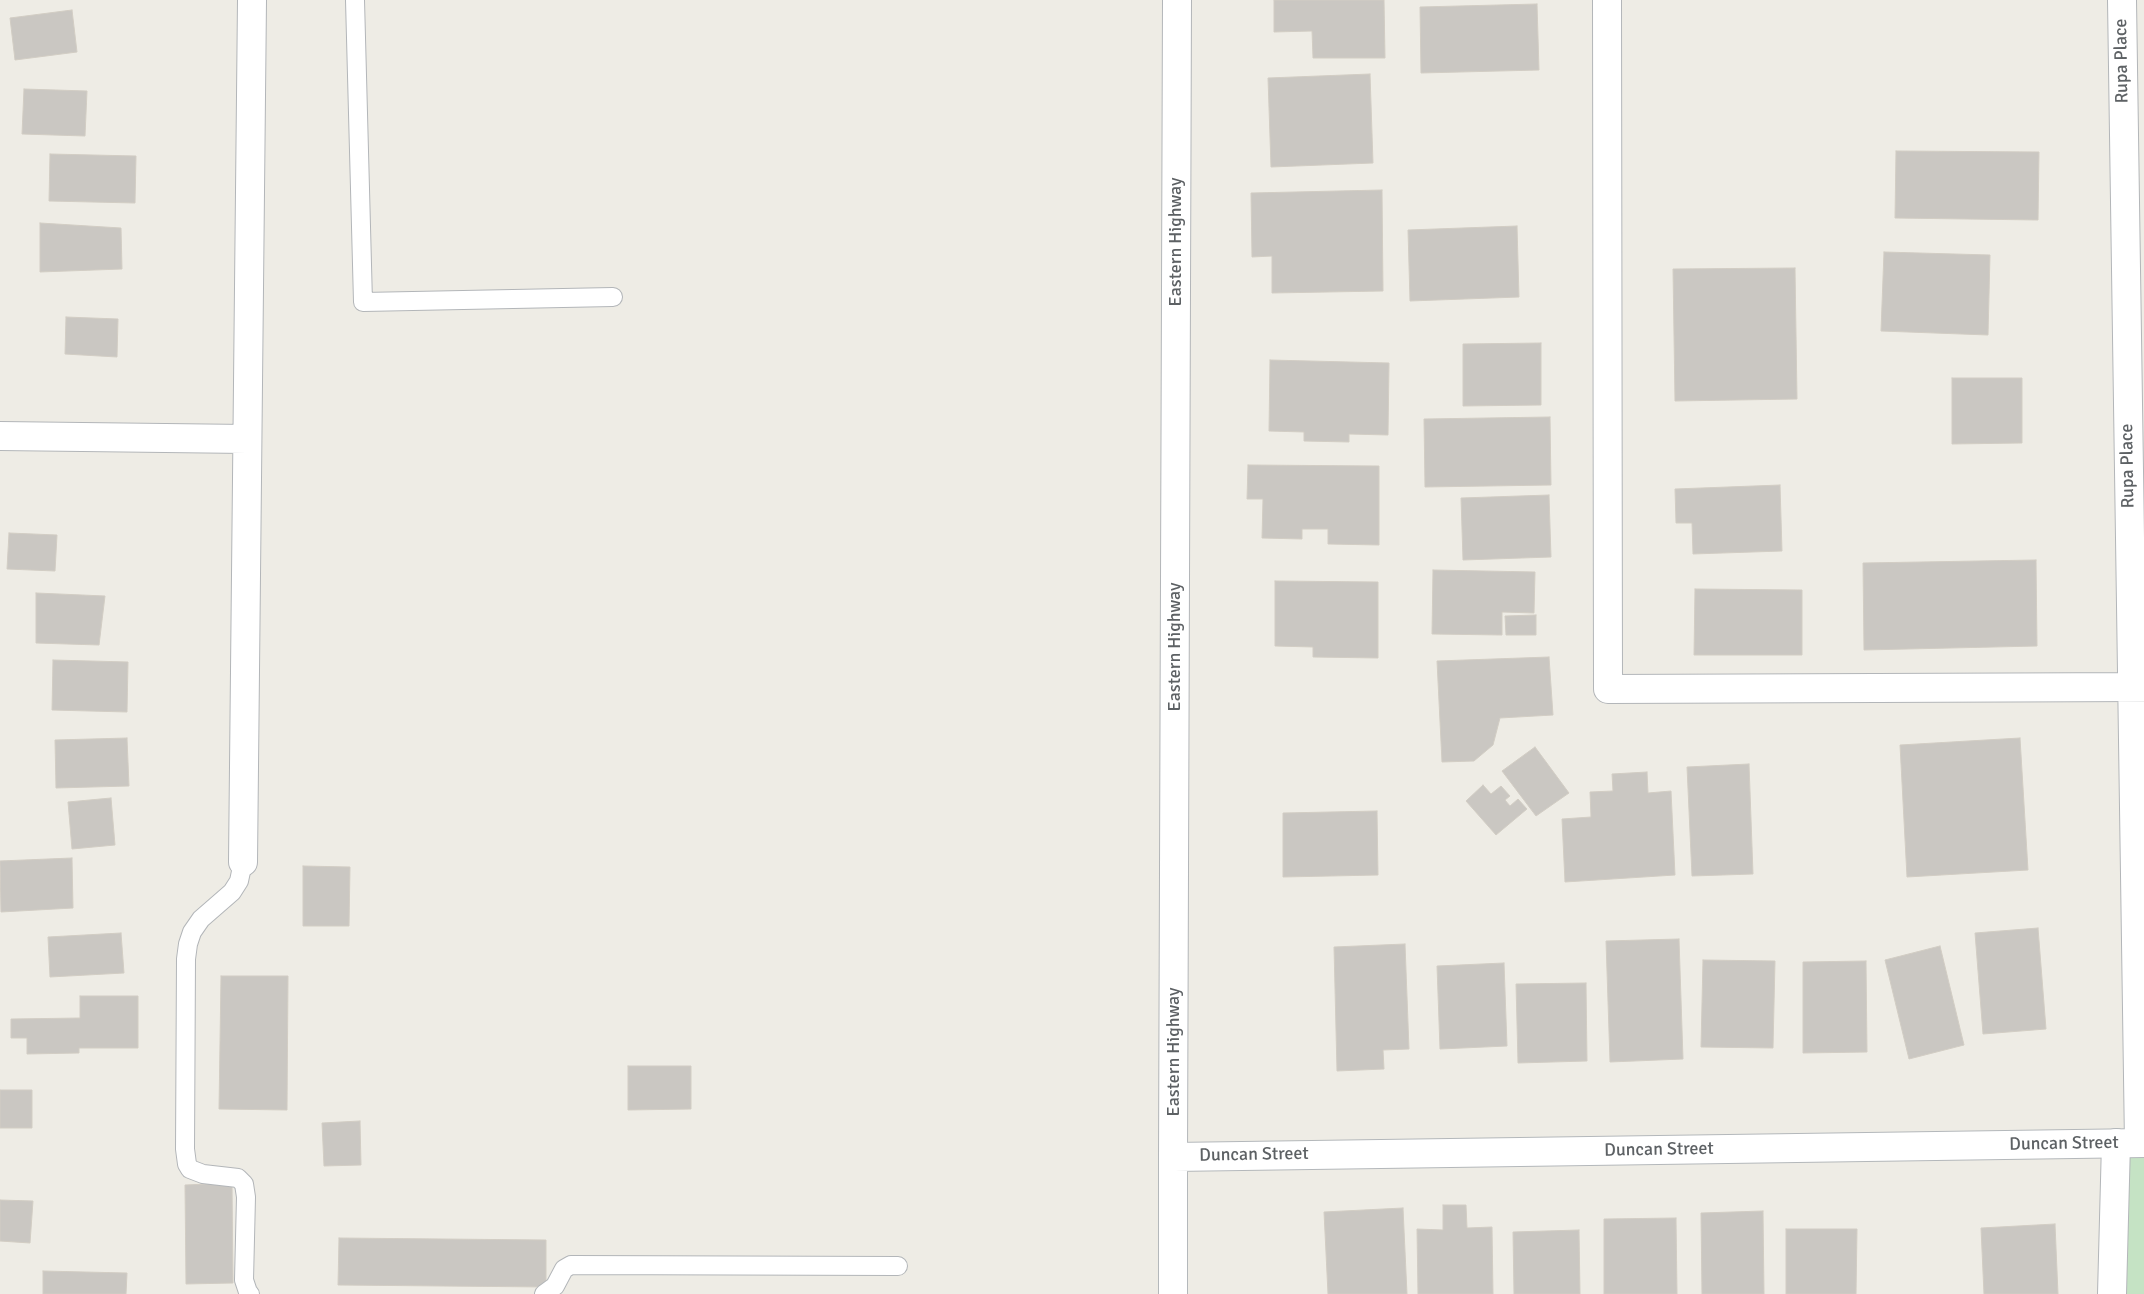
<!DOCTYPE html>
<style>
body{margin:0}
canvas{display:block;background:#eeece5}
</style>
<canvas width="2144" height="1294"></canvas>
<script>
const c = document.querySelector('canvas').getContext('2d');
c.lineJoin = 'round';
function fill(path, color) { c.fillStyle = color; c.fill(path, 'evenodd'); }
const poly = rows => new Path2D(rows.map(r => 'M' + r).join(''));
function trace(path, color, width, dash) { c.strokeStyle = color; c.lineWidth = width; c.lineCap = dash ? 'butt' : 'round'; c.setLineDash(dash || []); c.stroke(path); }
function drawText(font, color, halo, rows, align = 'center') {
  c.font = font + ' Signika,sans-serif'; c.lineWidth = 4.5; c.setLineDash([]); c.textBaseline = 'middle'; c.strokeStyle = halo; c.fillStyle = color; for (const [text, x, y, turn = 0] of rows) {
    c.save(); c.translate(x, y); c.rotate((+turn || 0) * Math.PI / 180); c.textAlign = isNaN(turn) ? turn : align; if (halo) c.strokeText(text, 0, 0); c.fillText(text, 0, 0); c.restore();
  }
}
fill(poly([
 [2126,1155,2144,1156,2144,1294,2121,1294]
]), '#c5e3c4');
const building = poly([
 [1274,0,1384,0,1385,58,1313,58,1312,31,1274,32,1274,0],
 [1537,4,1539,70,1421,73,1420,7,1537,4],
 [72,10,77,52,15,60,10,18,72,10],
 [1370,74,1373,163,1271,167,1268,78,1370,74],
 [24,89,87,91,85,136,22,134,24,89],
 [1896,151,2039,152,2038,220,1895,218,1896,151],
 [50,154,136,156,135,203,49,201,50,154],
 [1382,190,1383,291,1272,293,1272,256,1252,257,1251,193,1382,190],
 [40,223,121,228,122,269,40,272,40,223],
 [1517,226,1519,297,1410,301,1408,230,1517,226],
 [1884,252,1990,255,1988,335,1881,331,1884,252],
 [1795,268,1797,399,1675,401,1673,269,1795,268],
 [66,317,118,319,117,357,65,354,66,317],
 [1541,343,1541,405,1463,406,1463,344,1541,343],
 [1270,360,1389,363,1388,435,1349,434,1349,442,1304,441,1304,432,1269,431,1270,360],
 [1952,378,2022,378,2022,443,1952,444,1952,378],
 [1550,417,1551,485,1425,487,1424,419,1550,417],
 [1248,465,1379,466,1379,545,1328,544,1328,529,1302,529,1302,539,1262,538,1263,499,1247,499,1248,465],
 [1780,485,1782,551,1693,554,1692,523,1676,523,1675,489,1780,485],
 [1549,495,1551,557,1463,560,1461,498,1549,495],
 [9,533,57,535,55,571,7,569,9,533],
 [2036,560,2037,646,1864,650,1863,563,2036,560],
 [1433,570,1535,572,1534,613,1502,612,1502,635,1432,634,1433,570],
 [1275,581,1378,582,1378,658,1313,657,1313,647,1275,646,1275,581],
 [1695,589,1802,590,1802,655,1694,655,1695,589],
 [36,593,105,596,99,645,36,643,36,593],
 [1536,615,1536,635,1506,635,1505,616,1536,615],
 [1549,657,1553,715,1500,718,1493,745,1474,761,1442,762,1437,661,1549,657],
 [53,660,128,662,127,712,52,710,53,660],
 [127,738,129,786,56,788,55,740,127,738],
 [2020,738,2028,870,1907,877,1900,745,2020,738],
 [1535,747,1569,793,1536,816,1502,771,1535,747],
 [1749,764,1753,874,1692,876,1687,767,1749,764],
 [1647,772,1648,793,1671,791,1675,875,1565,882,1562,819,1591,817,1590,792,1613,791,1612,774,1647,772],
 [1483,785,1491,794,1501,786,1510,796,1505,800,1510,806,1518,799,1527,809,1496,835,1466,801,1483,785],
 [111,798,115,845,72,849,68,802,111,798],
 [1377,811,1378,875,1283,877,1283,813,1377,811],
 [72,858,73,908,1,912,0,861,72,858],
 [303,866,350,867,349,926,303,926,303,866],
 [2038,928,2046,1029,1983,1034,1975,933,2038,928],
 [121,933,124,973,50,977,48,937,121,933],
 [1679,939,1683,1059,1610,1062,1606,941,1679,939],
 [1405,944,1409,1049,1383,1050,1384,1069,1337,1071,1334,947,1405,944],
 [1940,946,1964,1045,1909,1059,1885,960,1940,946],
 [1703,960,1775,961,1773,1048,1701,1047,1703,960],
 [1866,961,1867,1052,1803,1053,1803,962,1866,961],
 [1504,963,1507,1046,1440,1049,1437,966,1504,963],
 [221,976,288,976,287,1110,219,1109,221,976],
 [1586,983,1587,1061,1518,1063,1516,984,1586,983],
 [80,996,138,996,138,1048,79,1048,79,1053,27,1054,27,1038,11,1038,11,1019,80,1018,80,996],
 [628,1066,691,1066,691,1109,628,1110,628,1066],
 [0,1090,32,1090,32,1128,0,1128,0,1090],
 [360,1121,361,1165,324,1166,322,1123,360,1121],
 [232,1183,233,1283,186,1284,185,1185,232,1183],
 [0,1200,33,1201,30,1243,0,1241,0,1200],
 [1443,1205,1466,1205,1467,1228,1492,1227,1493,1294,1418,1294,1417,1229,1443,1230,1443,1205],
 [1403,1208,1407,1294,1328,1294,1324,1212,1403,1208],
 [1763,1211,1764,1294,1702,1294,1701,1213,1763,1211],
 [1676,1218,1677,1294,1604,1294,1604,1219,1676,1218],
 [2055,1224,2058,1294,1984,1294,1981,1228,2055,1224],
 [1786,1229,1857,1229,1856,1294,1786,1294,1786,1229],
 [1579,1230,1580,1294,1514,1294,1513,1232,1579,1230],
 [339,1238,546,1240,546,1287,338,1285,339,1238],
 [43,1271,127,1273,126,1294,43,1294,43,1271]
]);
fill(building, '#cac7c2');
trace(building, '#d2cdc4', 1);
const lane = poly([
 [355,0,363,302,613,297],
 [243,862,239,881,232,892,201,919,192,932,188,944,186,959,185,1149,187,1164,190,1169,203,1174,238,1178,244,1184,246,1197,244,1280,248,1292,250,1294],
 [544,1294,555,1286,564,1269,571,1265,898,1266]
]);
const street = poly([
 [1607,0,1608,689,2144,687],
 [2122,0,2139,1143],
 [0,436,247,439],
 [243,862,252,0],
 [1173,1157,1177,0],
 [2112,1294,2116,1143]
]);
const secondary = poly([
 [1173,1294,1173,1157,2144,1143]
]);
trace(lane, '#b3b6b9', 20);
trace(street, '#b3b6b9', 30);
trace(secondary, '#b4b8bb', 30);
trace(lane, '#fff', 18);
trace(street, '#fff', 28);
trace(secondary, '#fff', 28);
drawText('18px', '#5d6164', '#fff', [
 ["Rupa Place",2122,61,-91],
 ["Eastern Highway",1176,242,-90],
 ["Rupa Place",2128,466,-91],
 ["Eastern Highway",1175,647,-90],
 ["Eastern Highway",1174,1052,-90],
 ["Duncan Street",2064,1144,-1],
 ["Duncan Street",1659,1150,-1],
 ["Duncan Street",1254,1155,-1]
]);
</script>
